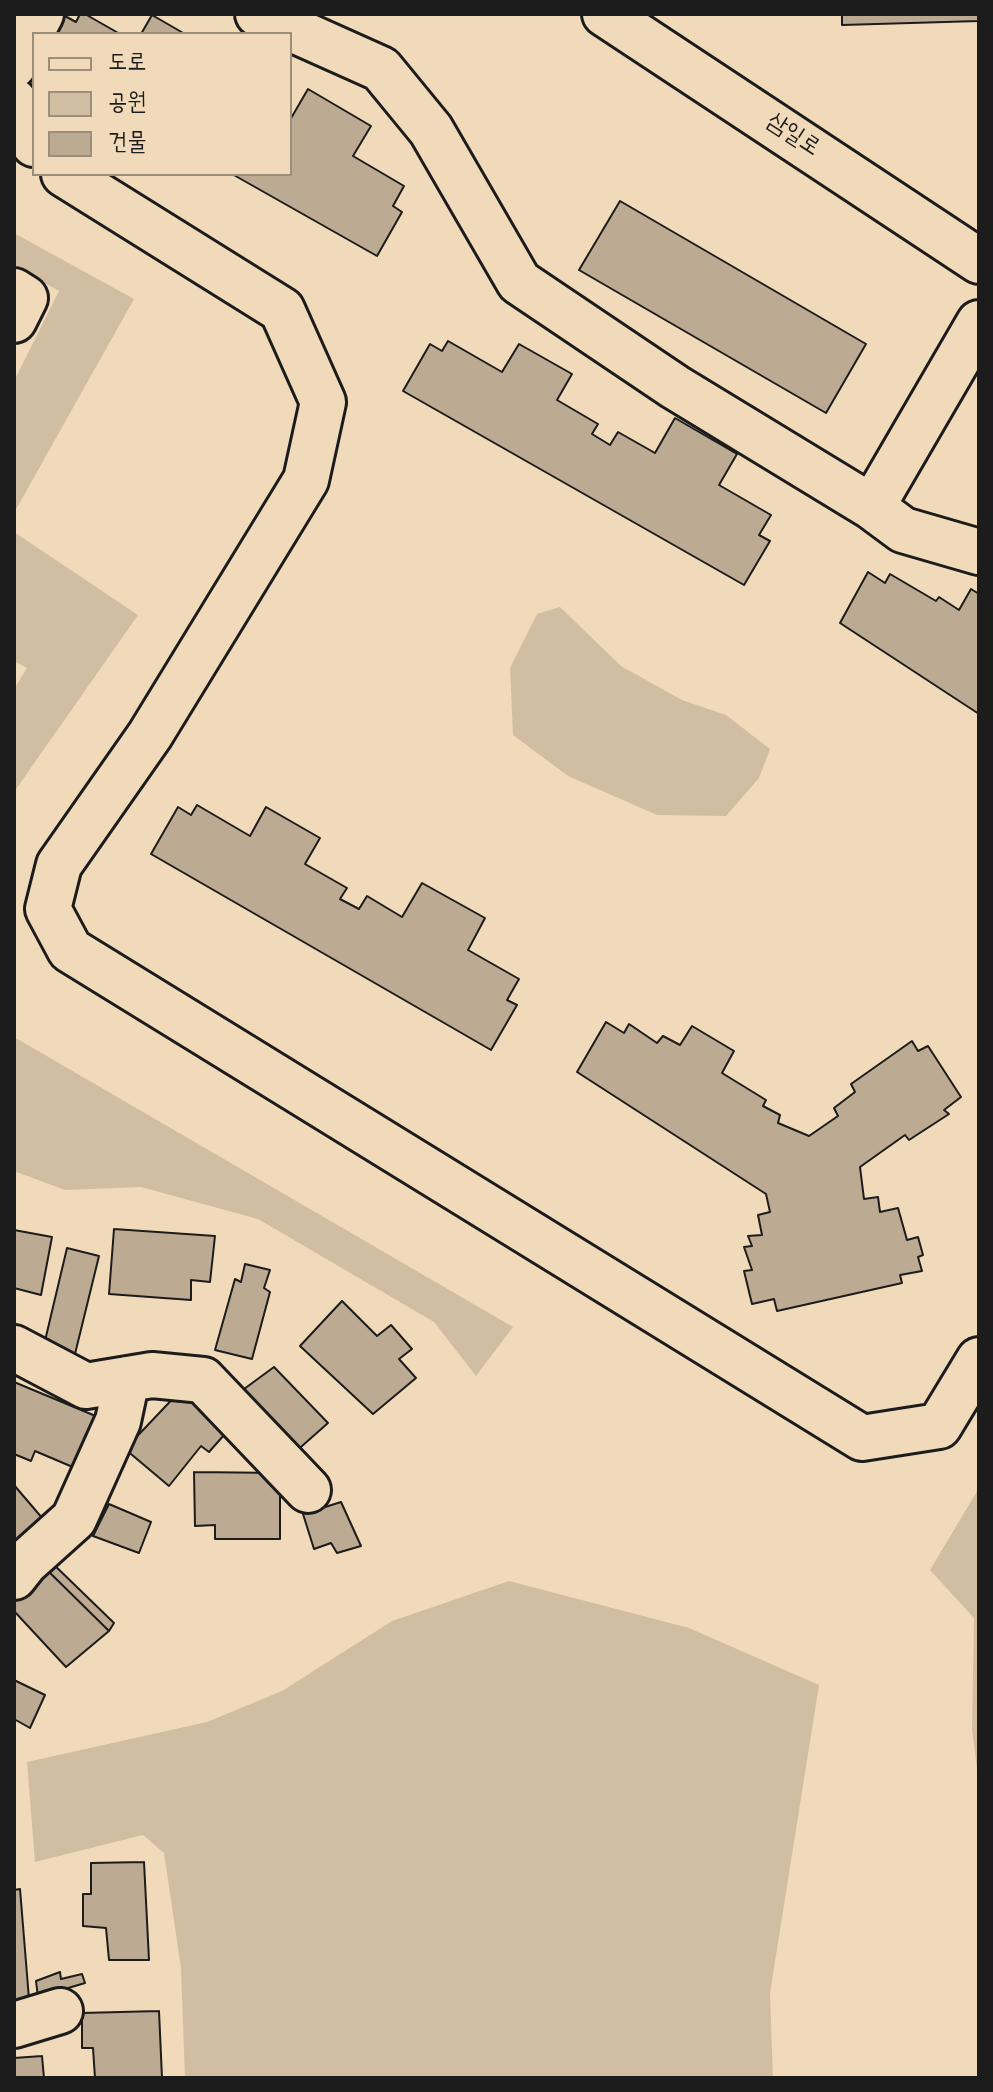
<!DOCTYPE html>
<meta charset="utf-8">
<style>
body{margin:0}
#map{position:relative;width:993px;height:2092px;overflow:hidden;background:#f0dab9;font-family:Dekko,"Poor Story",sans-serif}
canvas{display:block}
.frame{position:absolute;inset:0;border:16px solid #1c1c1c;pointer-events:none}
.legend{position:absolute;left:32px;top:32px;width:260px;height:144px;box-sizing:border-box;background:#f0dab9;border:2px solid #9b8e7a;margin:0;padding:10px 14px;list-style:none;font-size:24px;color:#1c1c1c}
.legend li{display:flex;align-items:center;gap:16px;height:40px}
.legend b{width:40px;border:2px solid #9b8e7a}
</style>
<div id="map">
<canvas width="993" height="2092"></canvas>
<div class="frame"></div>
<ul class="legend">
<li><b style="height:10px;background:#f0dab9"></b>도로</li>
<li><b style="height:22px;background:#d1bea2"></b>공원</li>
<li><b style="height:22px;background:#bcab92"></b>건물</li>
</ul>
</div>
<script>
const c = document.querySelector('canvas').getContext('2d');
c.lineJoin = 'round';
function fill(path, color) { c.fillStyle = color; c.fill(path, 'evenodd'); }
const poly = rows => new Path2D(rows.map(r => 'M' + r).join(''));
function trace(path, color, width, dash) { c.strokeStyle = color; c.lineWidth = width; c.lineCap = dash ? 'butt' : 'round'; c.setLineDash(dash || []); c.stroke(path); }
function drawText(font, color, halo, rows, align = 'center') {
  c.font = font + ' Dekko,"Poor Story",sans-serif'; c.lineWidth = 8; c.setLineDash([]); c.textBaseline = 'middle'; c.strokeStyle = halo; c.fillStyle = color; for (const [text, x, y, turn = 0] of rows) {
    c.save(); c.translate(x, y); c.rotate((+turn || 0) * Math.PI / 180); c.textAlign = isNaN(turn) ? turn : align; if (halo) c.strokeText(text, 0, 0); c.fillText(text, 0, 0); c.restore();
  }
}
fill(poly([
 [14,233,134,299,14,513,14,381,59,291,14,266],
 [14,532,138,615,14,792,14,689,27,668,14,661],
 [560,607,621,666,682,700,726,715,770,749,759,778,726,816,657,815,568,776,513,735,510,668,537,614],
 [14,1037,513,1327,476,1376,434,1322,258,1219,141,1187,65,1190,14,1171],
 [979,1488,979,1786,972,1729,974,1618,930,1570],
 [509,1581,689,1628,819,1685,770,1993,773,2078,185,2078,181,1968,164,1853,143,1835,35,1862,27,1762,207,1722,282,1691,392,1621]
]), '#d1bea2');
const building = poly([
 [80,14,85,14,120,34,52,34,63,15,76,22,80,14],
 [842,14,979,14,979,21,842,25,842,14],
 [152,15,185,34,141,34,152,15],
 [308,89,371,126,353,156,404,186,393,206,402,212,377,256,232,174,290,174,290,120,308,89],
 [620,201,866,344,826,413,579,270,620,201],
 [448,341,502,372,519,344,572,374,557,400,598,424,592,434,610,445,618,432,655,453,675,418,737,454,719,485,771,515,759,535,770,541,744,585,403,391,430,344,442,351,448,341],
 [868,572,885,583,890,574,936,601,939,597,959,610,971,589,979,594,979,714,840,623,868,572],
 [197,805,250,836,266,807,320,838,305,864,347,888,340,899,359,909,367,896,402,917,422,883,485,918,468,950,519,979,507,1000,517,1005,491,1050,151,854,178,807,191,815,197,805],
 [606,1022,624,1033,629,1024,657,1043,663,1036,680,1045,692,1026,734,1051,722,1073,766,1100,763,1106,780,1115,778,1123,809,1136,838,1116,834,1108,855,1092,851,1084,912,1041,918,1051,928,1046,961,1097,944,1110,949,1114,909,1140,905,1135,860,1167,864,1199,878,1197,880,1212,898,1208,907,1240,918,1237,923,1255,918,1257,922,1271,900,1275,902,1283,777,1311,774,1299,752,1304,744,1271,752,1270,744,1247,752,1246,748,1236,762,1235,758,1215,770,1212,766,1194,577,1072,606,1022],
 [114,1229,215,1236,210,1282,191,1280,191,1300,109,1294,114,1229],
 [14,1230,52,1237,41,1295,14,1288,14,1230],
 [67,1248,99,1256,75,1354,44,1345,67,1248],
 [245,1264,270,1270,264,1288,270,1292,252,1359,215,1350,235,1279,241,1282,245,1264],
 [342,1301,377,1336,391,1325,412,1349,399,1359,416,1378,373,1414,300,1346,342,1301],
 [274,1367,328,1423,293,1454,240,1392,274,1367],
 [14,1382,98,1417,75,1468,35,1451,31,1461,14,1454,14,1382],
 [182,1389,232,1426,209,1452,201,1446,169,1486,125,1449,182,1389],
 [194,1472,280,1473,280,1539,215,1539,215,1525,195,1526,194,1472],
 [14,1485,43,1519,14,1549,14,1485],
 [341,1502,361,1546,337,1553,331,1543,314,1549,303,1514,341,1502],
 [109,1504,151,1522,139,1553,93,1536,109,1504],
 [49,1560,114,1623,109,1631,42,1565,49,1560],
 [42,1565,109,1631,66,1667,14,1611,14,1594,42,1565],
 [14,1680,45,1695,30,1728,14,1719,14,1680],
 [144,1862,149,1960,109,1960,106,1928,83,1926,83,1894,91,1894,91,1863,144,1862],
 [20,1889,29,1999,14,2003,14,1890,20,1889],
 [60,1972,61,1979,82,1974,85,1983,38,1997,36,1981,60,1972],
 [159,2011,162,2078,95,2078,93,2048,82,2048,82,2013,159,2011],
 [42,2056,44,2078,14,2078,14,2058,42,2056]
]);
fill(building, '#bcab92');
trace(building, '#1c1c1c', 2);
const minor = poly([
 [258,14,381,69,431,130,519,282,675,387,872,507,903,530,979,552],
 [605,14,979,261],
 [14,65,41,14],
 [14,101,34,144],
 [64,174,282,310,323,402,306,480,150,735,59,865,48,909,70,950,862,1438,939,1426,979,1360],
 [14,291,25,298,14,320],
 [872,507,979,323],
 [14,1348,86,1386,152,1375,203,1380,308,1490],
 [14,1577,25,1563,74,1519,118,1421,127,1379],
 [14,2025,60,2011]
]);
trace(minor, '#1c1c1c', 50);
trace(minor, '#f0dab9', 44);
drawText('24px', '#1c1c1c', '#f0dab9', [
 ["삼일로",792,137,33]
]);
</script>
